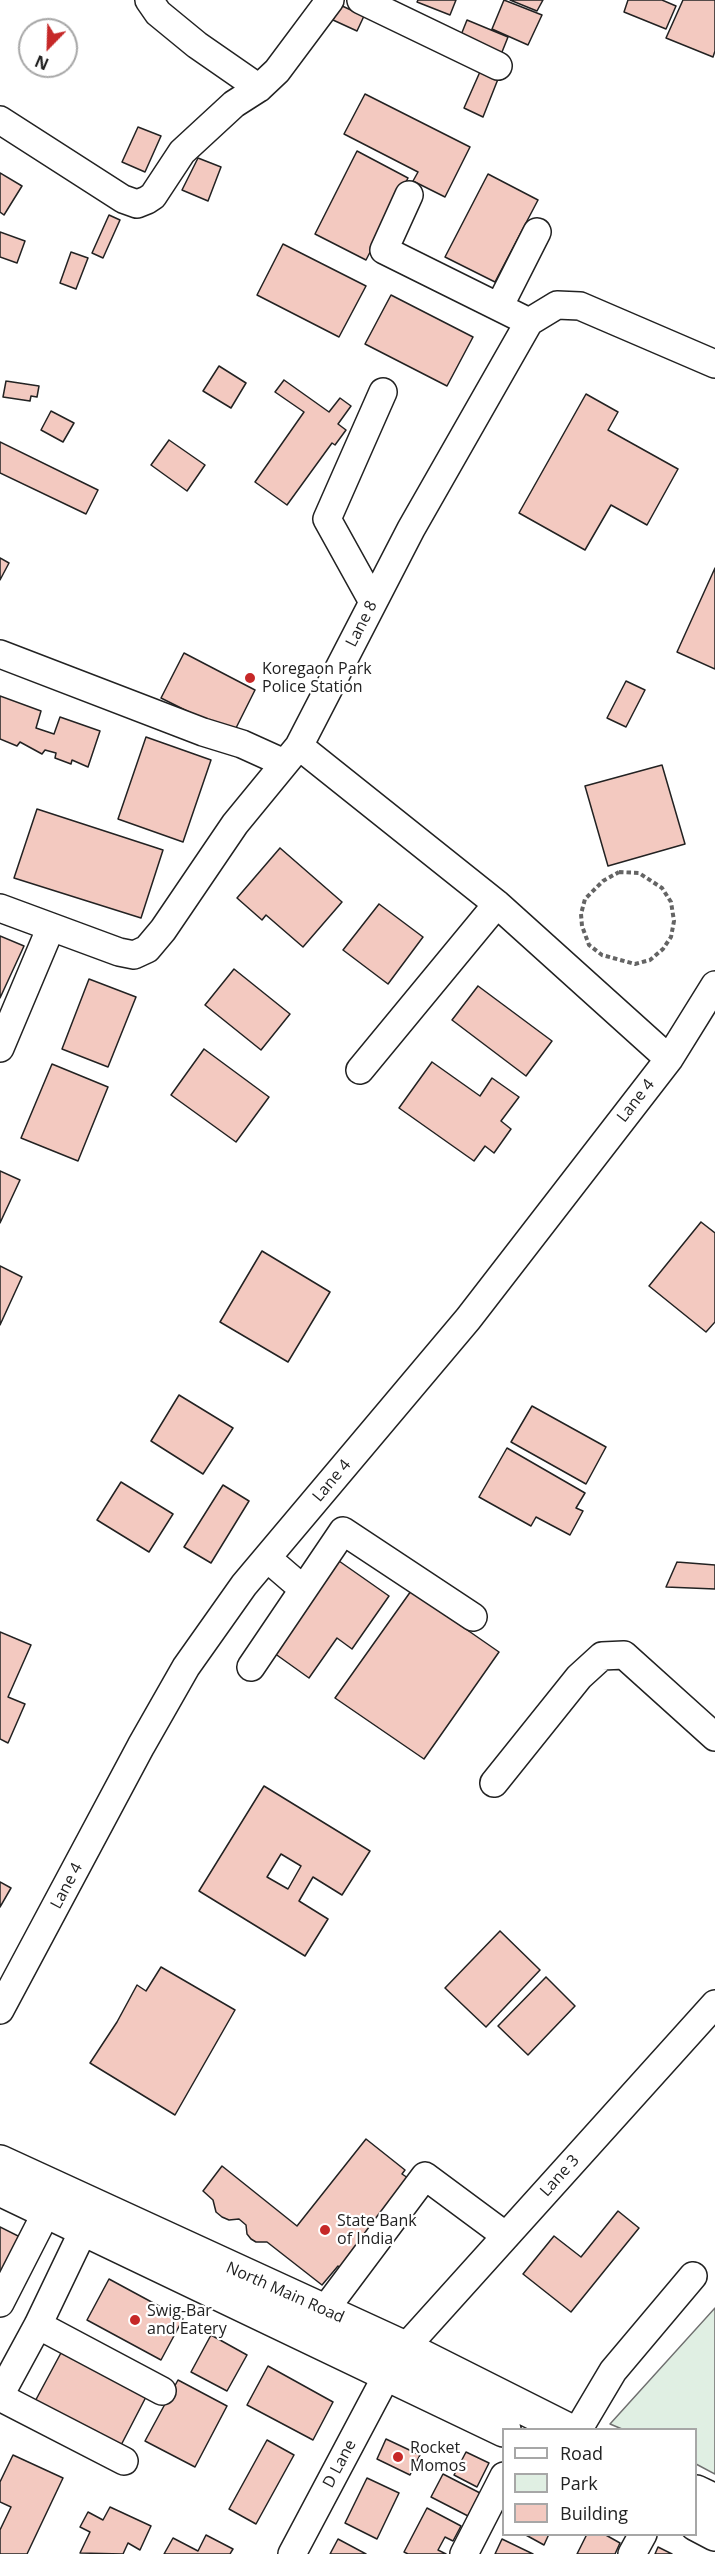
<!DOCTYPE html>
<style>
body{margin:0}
#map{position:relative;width:715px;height:2554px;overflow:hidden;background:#fff;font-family:"Open Sans",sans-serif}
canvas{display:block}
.legend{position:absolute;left:502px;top:2428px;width:195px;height:108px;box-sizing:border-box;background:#fff;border:2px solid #a7a7a7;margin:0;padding:8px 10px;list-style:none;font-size:18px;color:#222}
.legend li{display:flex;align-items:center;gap:12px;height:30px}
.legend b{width:30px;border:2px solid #a7a7a7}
.north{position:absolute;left:18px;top:18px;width:60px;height:60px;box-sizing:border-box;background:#fff;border:2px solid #a7a7a7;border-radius:50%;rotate:203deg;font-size:16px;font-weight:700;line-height:24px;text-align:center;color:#222}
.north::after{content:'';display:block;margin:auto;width:21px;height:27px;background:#c62828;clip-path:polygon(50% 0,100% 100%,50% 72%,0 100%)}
</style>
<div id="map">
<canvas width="715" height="2554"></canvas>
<ul class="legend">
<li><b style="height:8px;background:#fff"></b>Road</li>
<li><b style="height:16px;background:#e0efe3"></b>Park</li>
<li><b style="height:16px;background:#f3c9c0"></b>Building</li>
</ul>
<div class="north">N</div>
</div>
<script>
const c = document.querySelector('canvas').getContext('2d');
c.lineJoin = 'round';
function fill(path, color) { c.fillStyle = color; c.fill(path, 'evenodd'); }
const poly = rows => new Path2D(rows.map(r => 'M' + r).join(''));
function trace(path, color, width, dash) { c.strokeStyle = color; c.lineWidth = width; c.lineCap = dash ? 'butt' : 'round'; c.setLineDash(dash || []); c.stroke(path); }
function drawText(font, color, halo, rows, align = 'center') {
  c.font = font + ' "Open Sans",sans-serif'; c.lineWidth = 4.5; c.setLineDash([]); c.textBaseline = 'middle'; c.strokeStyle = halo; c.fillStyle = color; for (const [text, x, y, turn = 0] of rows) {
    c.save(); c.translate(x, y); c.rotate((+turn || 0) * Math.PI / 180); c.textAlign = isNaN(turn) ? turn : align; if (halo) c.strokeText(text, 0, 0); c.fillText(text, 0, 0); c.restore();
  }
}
const green = poly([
 [715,2308,715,2474,696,2464,696,2430,622,2429,610,2424,715,2308]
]);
fill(green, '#e0efe3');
trace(green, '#6f6f6f', 1.5);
const building = poly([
 [418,0,456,0,450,15,417,2,418,0],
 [504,0,542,15,528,45,492,29,504,0],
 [510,0,543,0,537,11,510,0],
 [628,0,662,0,676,6,666,29,624,12,628,0],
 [683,0,715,0,715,51,713,57,666,38,683,0],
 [340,5,364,16,357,31,333,20,340,5],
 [467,20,508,37,498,62,457,45,467,20],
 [483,65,500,74,483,117,464,108,483,65],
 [365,94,470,147,445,197,413,181,418,172,344,134,365,94],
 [138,127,161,136,145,172,122,162,138,127],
 [357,151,408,178,366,260,315,234,357,151],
 [198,158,221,167,208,201,182,190,198,158],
 [0,173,22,186,4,215,0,212,0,173],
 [488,174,538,200,495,282,445,257,488,174],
 [109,215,120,220,103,258,92,253,109,215],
 [0,232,25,241,17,263,0,257,0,232],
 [283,244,366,286,339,337,257,295,283,244],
 [71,252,88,258,76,289,60,283,71,252],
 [391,295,473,337,447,386,365,344,391,295],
 [219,366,246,383,231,408,203,391,219,366],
 [284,380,329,412,340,398,351,406,338,424,346,430,335,445,332,443,287,505,255,482,304,412,275,392,284,380],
 [6,381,39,386,37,397,31,396,30,401,3,397,6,381],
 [586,394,618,412,608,430,678,469,647,525,611,505,585,550,519,513,586,394],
 [51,411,74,423,63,442,41,430,51,411],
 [169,440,205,465,187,491,151,465,169,440],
 [0,442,98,490,86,514,0,473,0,442],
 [0,558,9,563,0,580,0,558],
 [715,568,715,669,677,652,715,568],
 [184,653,255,690,233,734,161,698,184,653],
 [626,681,645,690,626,727,607,718,626,681],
 [0,696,41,711,36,728,54,734,60,717,100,731,88,767,72,760,71,764,55,758,56,753,45,750,42,754,20,742,17,746,0,739,0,696],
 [146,737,211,760,183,842,118,819,146,737],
 [662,765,685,844,608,866,585,786,662,765],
 [37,809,163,850,141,918,14,878,37,809],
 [280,848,342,902,303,947,266,915,262,920,237,898,280,848],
 [379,904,423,937,388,984,343,950,379,904],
 [0,936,24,946,0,998,0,936],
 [234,969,290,1014,261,1050,205,1005,234,969],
 [89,979,136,997,108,1067,62,1049,89,979],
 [478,986,552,1041,526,1076,452,1020,478,986],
 [204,1049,269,1097,236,1142,171,1095,204,1049],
 [432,1062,480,1096,492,1078,519,1097,501,1121,511,1129,494,1153,485,1146,474,1161,399,1108,432,1062],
 [52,1064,108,1087,78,1161,21,1138,52,1064],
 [0,1171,20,1180,0,1223,0,1171],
 [701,1222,715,1233,715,1322,706,1332,649,1286,701,1222],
 [262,1251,330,1292,288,1362,220,1322,262,1251],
 [0,1266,22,1277,0,1325,0,1266],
 [179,1395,233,1428,203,1474,151,1441,179,1395],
 [532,1406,606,1447,586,1484,511,1442,532,1406],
 [507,1448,585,1493,576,1508,583,1511,570,1535,536,1517,531,1526,479,1497,507,1448],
 [121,1482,173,1514,149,1552,97,1520,121,1482],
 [223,1485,249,1501,211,1563,184,1547,223,1485],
 [339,1561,389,1596,352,1649,337,1638,309,1678,274,1653,339,1561],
 [677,1562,715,1565,715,1589,666,1587,677,1562],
 [411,1591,499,1652,424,1759,335,1698,411,1591],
 [0,1632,31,1645,8,1697,25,1704,8,1743,0,1739,0,1632],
 [264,1786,370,1851,342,1895,313,1877,299,1901,328,1919,305,1956,199,1891,264,1786],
 [281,1854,301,1866,288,1889,267,1877,281,1854],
 [0,1882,11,1888,0,1907,0,1882],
 [500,1931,540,1970,486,2027,445,1988,500,1931],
 [161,1967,235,2010,175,2115,90,2063,117,2022,137,1985,146,1991,161,1967],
 [546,1977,575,2006,528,2055,498,2026,546,1977],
 [366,2139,405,2170,402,2174,408,2178,370,2227,376,2232,345,2272,338,2266,322,2285,267,2242,256,2242,251,2239,247,2234,246,2225,239,2219,229,2220,222,2217,216,2212,213,2200,203,2191,222,2166,297,2226,366,2139],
 [618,2211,639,2228,571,2312,523,2274,554,2236,581,2257,618,2211],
 [0,2227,30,2242,0,2298,0,2227],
 [109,2279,183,2319,161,2360,87,2320,109,2279],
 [211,2335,247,2355,227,2391,191,2372,211,2335],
 [62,2351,147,2395,118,2451,32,2407,62,2351],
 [268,2366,333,2402,313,2440,247,2405,268,2366],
 [178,2380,227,2406,195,2467,145,2441,178,2380],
 [386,2439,420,2455,410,2475,377,2459,386,2439],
 [267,2440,294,2455,256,2524,229,2509,267,2440],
 [466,2452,489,2463,477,2487,454,2475,466,2452],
 [13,2455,63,2478,27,2554,0,2554,0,2530,11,2507,0,2502,0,2482,13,2455],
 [443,2474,480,2493,468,2516,431,2497,443,2474],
 [367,2478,399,2493,377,2539,345,2523,367,2478],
 [110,2507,151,2526,140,2550,128,2543,123,2554,80,2553,90,2532,80,2527,88,2512,103,2520,110,2507],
 [427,2508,461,2526,453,2541,445,2537,438,2550,446,2554,408,2554,404,2552,427,2508],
 [524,2534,549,2534,544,2545,524,2534],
 [587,2534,604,2534,620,2543,615,2554,577,2554,587,2534],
 [206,2535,233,2549,230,2554,164,2554,173,2538,198,2551,206,2535],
 [338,2539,366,2554,330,2554,338,2539],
 [502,2539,533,2554,495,2554,502,2539],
 [658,2547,672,2554,655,2554,658,2547]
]);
fill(building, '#f3c9c0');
trace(building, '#222', 1.5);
const minor = poly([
 [149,0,158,13,197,45,259,88],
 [361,0,498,66],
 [0,120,123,199,137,204,147,200,153,196,182,152,234,104,259,88,277,71,330,0],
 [409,195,384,250,529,322],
 [499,307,537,232],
 [373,602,327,519,383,392],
 [0,654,203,732,242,744,284,763],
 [299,746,497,904,669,1059],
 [0,908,119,952,134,955,147,949,163,930,235,824,299,746,411,529,529,322,557,305,580,306,715,364],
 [0,1048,51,927],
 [360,1070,497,904],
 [267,1558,303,1589],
 [251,1667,343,1531,473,1617],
 [494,1783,579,1677,602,1656,624,1655,715,1737],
 [0,2010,141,1746,186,1667,244,1585,468,1319,669,1059,715,985],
 [0,2303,47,2211],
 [324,2311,425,2176,506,2236],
 [38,2325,162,2391],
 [405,2348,715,2004],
 [0,2395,38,2325,84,2229],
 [0,2397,124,2461],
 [578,2430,613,2371,693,2276],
 [292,2554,388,2373],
 [464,2554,504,2476],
 [632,2554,643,2534]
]);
const major = poly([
 [0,2162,405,2348,568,2430],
 [0,2189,504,2430],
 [696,2492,715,2501],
 [696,2524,715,2534]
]);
trace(minor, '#222', 30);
trace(major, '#222', 36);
trace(poly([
 [619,872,639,873,662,888,671,902,674,921,671,937,663,949,650,960,635,964,602,955,589,945,582,926,581,914,585,899,603,881,619,872]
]), '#646464', 4, [4.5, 3]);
trace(minor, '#fff', 27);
trace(major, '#fff', 33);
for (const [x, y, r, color] of [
 [250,678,6,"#c62828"],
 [325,2230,6,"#c62828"],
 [135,2320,6,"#c62828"],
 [398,2457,6,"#c62828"]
]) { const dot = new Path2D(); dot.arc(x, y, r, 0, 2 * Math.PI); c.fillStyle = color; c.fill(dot); trace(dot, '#fff', 2); }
drawText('16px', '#222', '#fff', [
 ["Lane 8",362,624,-63],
 ["Lane 4",636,1101,-52],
 ["Lane 4",332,1481,-50],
 ["Lane 4",67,1886,-62],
 ["Lane 3",560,2176,-48],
 ["North Main Road",285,2293,24],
 ["D Lane",340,2464,-62]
]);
drawText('16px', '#222', '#fff', [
 ["Koregaon Park",262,669],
 ["Police Station",262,687],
 ["State Bank",337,2221],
 ["of India",337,2239],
 ["Swig-Bar",147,2311],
 ["and Eatery",147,2329],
 ["Rocket",410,2448],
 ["Momos",410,2466]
], 'left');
</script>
